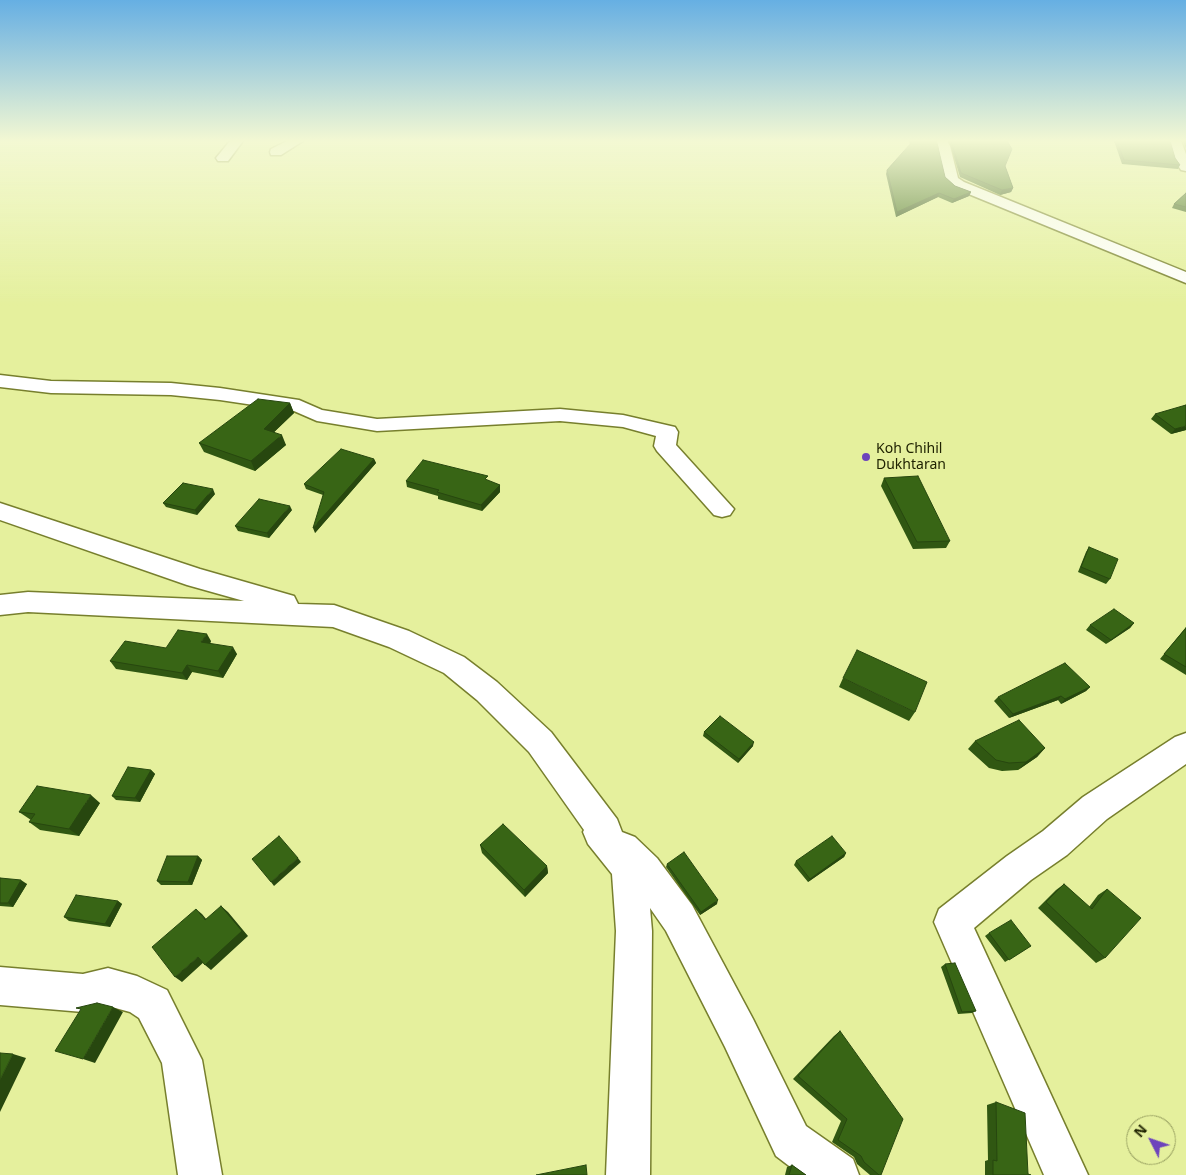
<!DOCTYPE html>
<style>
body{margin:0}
#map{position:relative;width:1186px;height:1175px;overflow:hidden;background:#e5f09d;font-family:"Noto Sans",sans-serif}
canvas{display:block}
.north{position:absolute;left:1126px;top:1115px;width:50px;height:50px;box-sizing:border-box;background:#e5f09d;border:1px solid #969e5f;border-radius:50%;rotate:311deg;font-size:14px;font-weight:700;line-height:20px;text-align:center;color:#202302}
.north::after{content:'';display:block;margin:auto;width:18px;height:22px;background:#6d44bc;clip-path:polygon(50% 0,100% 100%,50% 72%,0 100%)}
</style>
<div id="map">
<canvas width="1186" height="1175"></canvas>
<div class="north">N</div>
</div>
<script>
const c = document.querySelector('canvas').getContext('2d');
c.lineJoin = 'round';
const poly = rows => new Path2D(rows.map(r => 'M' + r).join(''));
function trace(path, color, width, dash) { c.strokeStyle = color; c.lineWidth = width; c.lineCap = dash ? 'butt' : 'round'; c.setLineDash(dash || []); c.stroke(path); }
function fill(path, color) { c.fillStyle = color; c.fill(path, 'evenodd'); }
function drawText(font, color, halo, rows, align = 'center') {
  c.font = font + ' "Noto Sans",sans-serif'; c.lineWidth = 5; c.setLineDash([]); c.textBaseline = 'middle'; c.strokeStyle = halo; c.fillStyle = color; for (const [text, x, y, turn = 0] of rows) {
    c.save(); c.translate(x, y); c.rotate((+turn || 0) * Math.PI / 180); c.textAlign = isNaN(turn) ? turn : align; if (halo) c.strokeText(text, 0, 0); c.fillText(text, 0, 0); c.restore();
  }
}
const minor = poly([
 [230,141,243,141,228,161,218,161,216,158,230,141],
 [287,141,303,141,281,155,271,155,270,152,271,149,287,141],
 [935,141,947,141,950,146,958,178,964,182,1186,272,1186,283,954,188,945,180,938,146,935,141],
 [1169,141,1181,141,1186,154,1186,171,1181,170,1175,161,1169,141],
 [0,375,51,381,171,383,220,388,299,400,322,410,377,419,560,409,623,415,675,427,678,432,676,445,734,509,730,515,722,517,714,515,657,451,654,446,656,436,623,427,560,421,377,431,317,421,294,411,220,400,171,395,51,393,0,387,0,375],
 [0,503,200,569,294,596,298,604,334,605,409,631,464,657,497,682,551,732,617,819,622,832,635,837,657,858,692,905,753,1019,806,1126,853,1159,859,1175,801,1175,776,1156,725,1047,666,931,650,908,652,931,650,1175,606,1175,616,931,612,874,588,844,583,832,584,830,529,752,477,700,444,673,389,647,333,627,28,612,0,615,0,595,28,592,244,601,187,585,0,520,0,503],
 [1186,733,1186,764,1107,819,1067,855,1031,880,974,928,1088,1175,1044,1175,934,922,939,909,1007,856,1043,831,1083,797,1175,737,1186,733],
 [0,967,83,974,108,968,137,976,167,990,202,1060,222,1175,178,1175,162,1063,139,1018,130,1012,108,1006,83,1012,0,1005,0,967]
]);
trace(minor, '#777f2d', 3);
fill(minor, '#fff');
fill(poly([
 [909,141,936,141,945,177,955,186,971,192,969,196,952,203,938,197,896,217,886,174,887,170,910,145],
 [949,141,1007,141,1005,166,1013,188,1011,192,1000,195,960,177],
 [1114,141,1170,141,1175,158,1180,165,1178,169,1122,164],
 [1183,141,1186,141,1186,149],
 [1186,193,1186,212,1172,208,1174,204],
 [290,403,294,413,274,432,286,445,255,471,204,452,199,443],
 [1155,414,1186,430,1171,434,1151,419],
 [374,459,376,463,315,533,323,495,306,489,304,484],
 [884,478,950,541,946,548,913,549,881,486],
 [406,481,488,481,500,485,500,492,482,511,438,499,438,496,407,487],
 [215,494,197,515,166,507,163,503],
 [292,510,269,538,238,531,235,526],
 [1089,547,1110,579,1106,584,1078,572,1086,552],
 [1134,623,1130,628,1106,644,1086,630,1090,625],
 [1186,627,1186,675,1160,659],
 [211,641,210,644,237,654,223,678,192,672,187,680,116,669,110,661,166,648],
 [843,678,915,712,909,721,839,687],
 [1090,687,1086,691,1061,704,1058,700,1009,718,994,701,998,697],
 [704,732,753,746,738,763,703,736],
 [975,741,1045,748,1037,757,1018,770,1002,771,989,768,968,749],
 [151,770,155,774,140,802,116,800,112,796],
 [100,803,79,836,40,830,29,822,31,820,19,812],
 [480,845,547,866,548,873,525,897,482,853],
 [846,853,844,857,808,882,794,865,796,861],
 [198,856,202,860,192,885,161,885,157,881],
 [667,864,717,904,700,915,666,867],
 [0,878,27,884,13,907,0,906],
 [1064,884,1089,907,1098,895,1107,889,1105,958,1096,963,1038,908,1056,890],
 [118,901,122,904,110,927,69,921,64,917],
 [989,933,1031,946,1005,962,985,936],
 [945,964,976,1011,972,1013,958,1014,941,967],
 [840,1031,881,1175,870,1175,857,1164,854,1157,832,1142,841,1121,793,1079,834,1036],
 [996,1102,1028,1174,1031,1175,985,1175,985,1161,988,1160,987,1105],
 [792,1165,806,1175,785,1175,787,1167]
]), '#305712');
fill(poly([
 [1013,188,1011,192,1000,195,1002,190],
 [971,192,969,196,952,203,954,199],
 [939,193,938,197,896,217,897,212],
 [290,403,294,413,268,438,264,429],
 [1186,426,1186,430,1171,434,1175,429],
 [282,435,286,445,255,471,251,461],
 [374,459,376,463,315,533,313,528],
 [500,485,500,492,482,511,481,505],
 [213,489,215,494,197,515,195,510],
 [290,506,292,510,269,538,267,533],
 [1134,623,1130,628,1106,644,1111,640],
 [207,634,211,641,206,650,201,642],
 [233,647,237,654,223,678,218,671],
 [187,665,192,672,187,680,182,673],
 [1090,687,1086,691,1061,704,1065,699],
 [1061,696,1058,700,1009,718,1013,714],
 [754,742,753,746,738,763,739,759],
 [1045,748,1037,757,1018,770,1026,762],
 [151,770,155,774,140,802,135,798],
 [91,795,100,803,79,836,69,829],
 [846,853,844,857,808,882,810,879],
 [198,856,202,860,192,885,188,882],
 [298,858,301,862,274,886,271,882],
 [547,866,548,873,525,897,524,890],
 [21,880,27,884,13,907,8,903],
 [718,900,717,904,700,915,701,912],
 [118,901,122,904,110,927,105,924],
 [221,906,228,912,248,936,211,970,205,965],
 [196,909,202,914,212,926,205,920],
 [198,957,205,961,182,982,175,977],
 [113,1007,123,1012,95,1063,83,1059],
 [13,1054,26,1058,0,1112,0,1080]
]), '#27470f');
const building = poly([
 [911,141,936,141,937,143,945,177,955,186,971,192,954,199,939,193,897,212,887,170,911,143,911,141],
 [951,141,1007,141,1012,149,1005,166,1013,188,1002,190,961,173,951,141],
 [1117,141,1170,141,1175,158,1180,165,1124,160,1117,141],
 [1186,193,1186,207,1174,204,1186,193],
 [258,399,290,403,264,429,282,435,251,461,199,443,258,399],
 [1186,405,1186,426,1175,429,1155,414,1186,405],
 [341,449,374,459,313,528,324,492,304,484,341,449],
 [423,460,488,476,485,479,500,485,481,505,437,492,439,490,406,481,423,460],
 [918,476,950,541,917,542,884,478,918,476],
 [183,483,213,489,195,510,163,503,183,483],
 [259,499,290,506,267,533,235,526,259,499],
 [1089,547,1118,559,1110,579,1081,567,1089,547],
 [1114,609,1134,623,1111,640,1090,625,1114,609],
 [1186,628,1186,667,1164,654,1186,628],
 [178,630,207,634,201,642,233,647,218,671,187,665,182,673,110,661,125,641,166,648,178,630],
 [857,650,927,682,915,712,843,678,857,650],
 [1065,663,1090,687,1065,699,1061,696,1013,714,998,697,1065,663],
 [720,716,754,742,739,759,704,732,720,716],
 [1019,720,1045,748,1026,762,1009,763,996,760,975,741,1019,720],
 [128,767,151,770,135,798,112,796,128,767],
 [37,786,91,795,69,829,29,822,35,814,19,812,37,786],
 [503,824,547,866,524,890,480,845,503,824],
 [279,836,298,858,271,882,252,859,279,836],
 [832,836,846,853,810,879,796,861,832,836],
 [684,852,718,900,701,912,667,864,684,852],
 [167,856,198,856,188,882,157,881,167,856],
 [0,878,21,880,8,903,0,903,0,878],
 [1064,884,1092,909,1107,889,1141,918,1105,958,1046,902,1064,884],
 [76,895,118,901,105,924,64,917,76,895],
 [221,906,242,931,205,965,198,957,175,977,152,947,196,909,205,920,221,906],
 [1011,920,1031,946,1009,960,989,933,1011,920],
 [955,963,976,1011,962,1012,945,964,955,963],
 [97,1003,113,1007,83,1059,55,1051,81,1009,76,1008,97,1003],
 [840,1031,903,1119,881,1175,879,1175,864,1162,861,1156,838,1140,847,1119,798,1076,840,1031],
 [0,1053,13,1054,0,1080,0,1053],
 [996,1102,1025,1113,1028,1174,1031,1175,993,1175,993,1160,997,1161,996,1102],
 [586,1165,587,1175,536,1175,586,1165],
 [792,1165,806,1175,789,1175,792,1165]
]);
fill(building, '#386515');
trace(building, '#27470f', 1);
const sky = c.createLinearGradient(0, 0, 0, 306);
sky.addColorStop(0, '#66afe3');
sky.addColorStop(0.46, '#f3f8d3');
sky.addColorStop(1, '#f3f8d300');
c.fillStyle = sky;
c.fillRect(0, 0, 1186, 306);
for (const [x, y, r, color] of [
 [866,457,5,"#6d44bc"]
]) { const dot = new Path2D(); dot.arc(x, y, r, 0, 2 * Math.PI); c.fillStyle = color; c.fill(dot); trace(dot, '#e5f09d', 2); }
drawText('14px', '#202302', '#e5f09d', [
 ["Koh Chihil",876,449],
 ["Dukhtaran",876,465]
], 'left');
</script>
